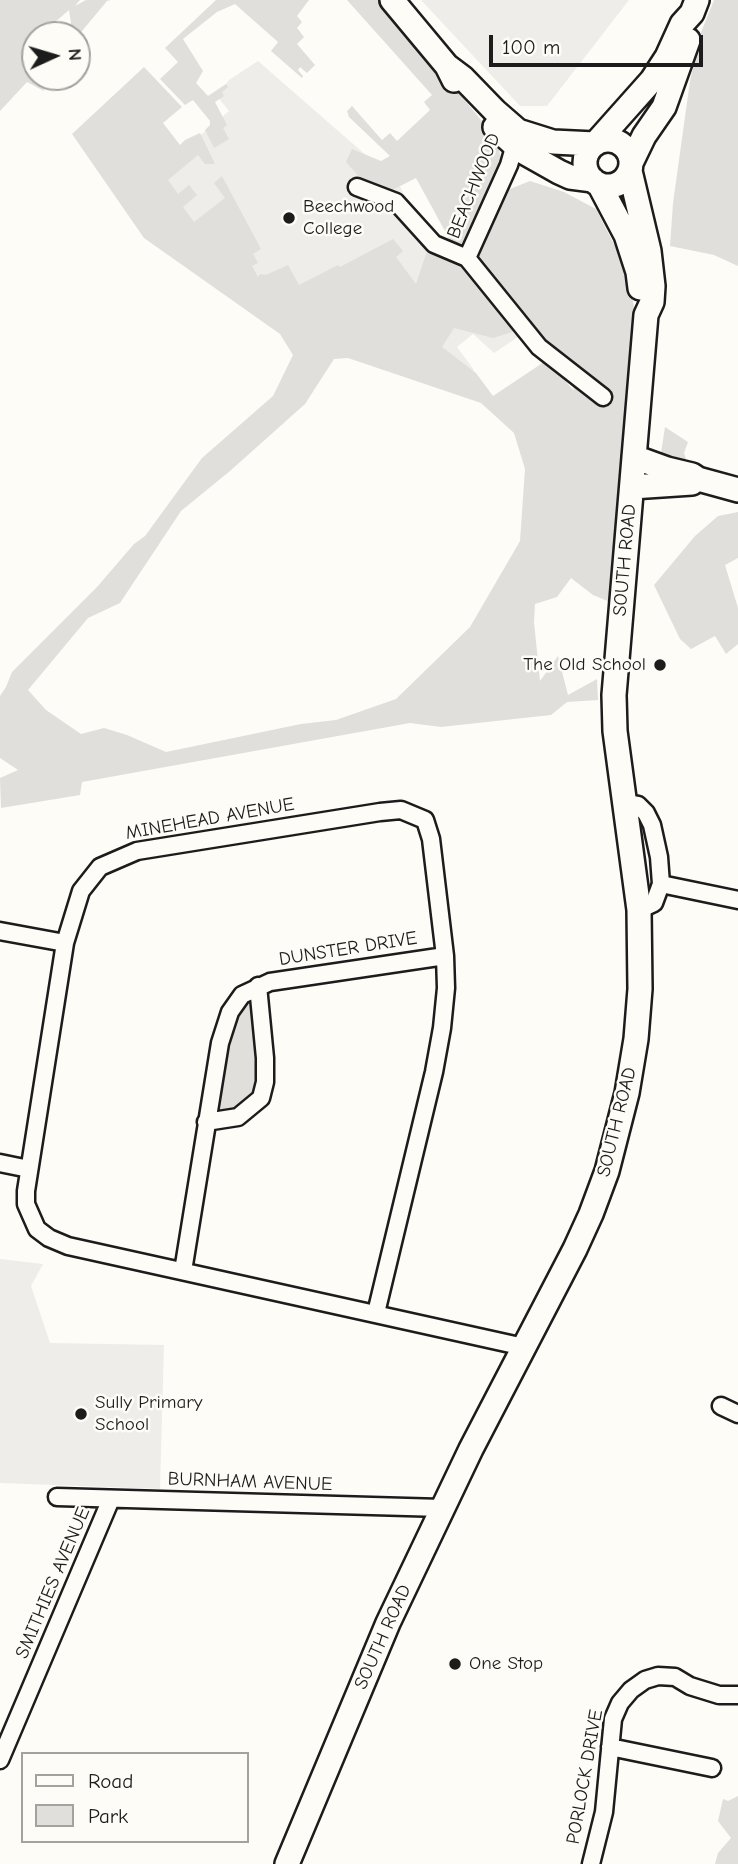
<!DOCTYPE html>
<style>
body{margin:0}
#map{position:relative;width:738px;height:1864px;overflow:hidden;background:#fdfcf7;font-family:"Comic Neue",sans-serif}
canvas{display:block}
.legend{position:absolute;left:21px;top:1752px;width:228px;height:91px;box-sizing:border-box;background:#fdfcf7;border:2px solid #a3a29f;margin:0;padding:9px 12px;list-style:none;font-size:21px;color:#1c1c1c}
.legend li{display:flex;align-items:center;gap:14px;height:35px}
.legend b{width:35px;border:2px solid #a3a29f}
.north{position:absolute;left:21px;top:21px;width:70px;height:70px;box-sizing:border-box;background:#fdfcf7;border:2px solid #a3a29f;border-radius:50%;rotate:86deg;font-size:19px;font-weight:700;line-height:28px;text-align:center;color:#1c1c1c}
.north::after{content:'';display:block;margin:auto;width:24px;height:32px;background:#1c1c1c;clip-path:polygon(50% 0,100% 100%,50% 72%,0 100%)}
.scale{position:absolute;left:489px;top:35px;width:214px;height:32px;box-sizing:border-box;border:4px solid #1c1c1c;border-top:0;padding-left:9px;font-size:21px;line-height:24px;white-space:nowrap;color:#1c1c1c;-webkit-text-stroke:5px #fdfcf7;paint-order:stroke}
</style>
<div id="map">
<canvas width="738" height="1864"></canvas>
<ul class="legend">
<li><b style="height:9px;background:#fdfcf7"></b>Road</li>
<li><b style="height:19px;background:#e0dfdb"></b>Park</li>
</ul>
<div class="north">N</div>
<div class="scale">100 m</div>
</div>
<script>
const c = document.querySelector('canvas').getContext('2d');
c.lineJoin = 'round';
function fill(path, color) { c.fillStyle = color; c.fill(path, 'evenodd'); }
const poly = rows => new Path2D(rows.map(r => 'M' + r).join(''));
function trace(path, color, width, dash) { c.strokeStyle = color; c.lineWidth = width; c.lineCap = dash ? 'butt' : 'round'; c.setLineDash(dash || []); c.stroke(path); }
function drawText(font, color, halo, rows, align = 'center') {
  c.font = font + ' "Comic Neue",sans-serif'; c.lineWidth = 5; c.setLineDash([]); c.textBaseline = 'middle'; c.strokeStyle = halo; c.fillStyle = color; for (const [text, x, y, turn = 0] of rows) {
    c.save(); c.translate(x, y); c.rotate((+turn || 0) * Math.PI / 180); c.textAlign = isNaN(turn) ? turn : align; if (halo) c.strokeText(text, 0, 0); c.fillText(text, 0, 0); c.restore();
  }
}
fill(poly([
 [421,0,629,0,547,106,520,106],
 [258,61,399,184,410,208,524,333,494,353,473,334,457,347,474,370,455,376,349,352,140,187,229,111,217,96,229,80],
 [0,1259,43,1264,31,1286,50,1343,164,1345,160,1489,0,1483]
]), '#eeede9');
fill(poly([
 [0,0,80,0,75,6,86,0,111,0,107,1,77,37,77,35,62,35,71,23,69,10,40,35,35,35,35,40,21,52,35,47,35,77,43,77,44,91,27,82,0,111],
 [216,0,309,0,297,16,302,22,297,28,304,37,297,44,315,65,307,73,300,67,298,70,303,76,302,78,271,51,278,42,235,4,217,12,183,39,203,71,196,83,208,96,226,84,228,87,222,92,224,96,215,102,227,125,223,128,229,139,214,148,205,130,210,125,210,121,193,100,185,105,160,79,178,62,165,48],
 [347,0,381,0,429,56,498,141,505,191,530,181,564,192,596,209,625,266,640,334,615,604,593,595,571,578,557,597,535,604,534,622,540,681,558,656,568,695,597,679,598,700,567,702,551,715,441,727,410,723,82,782,80,795,1,808,0,778,18,770,0,758,0,696,6,687,12,672,97,587,134,544,145,536,202,458,273,396,293,355,280,334,144,238,72,134,144,67,182,107,163,123,180,145,185,140,200,133,215,164,205,164,198,155,168,180,178,194,189,185,197,195,183,207,194,222,225,198,214,183,222,176,261,249,253,254,258,263,252,266,258,277,260,274,266,275,288,265,299,285,338,265,340,267,393,239,403,251,396,257,416,284,427,251,452,244,416,178,386,193,362,180,346,162,352,149,381,161,390,156,349,117,347,111,352,106,382,140,390,133,397,141,430,110,424,102,432,95],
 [532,326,566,363,574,391,547,360,493,396,476,373,442,347,454,328,493,338],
 [348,358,481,403,514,433,525,469,520,541,470,627,396,699,336,720,301,724,166,752,127,735,104,728,81,734,46,710,28,690,88,618,120,603,181,511,230,471,305,404,334,359],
 [714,0,738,0,738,266,714,255,670,246,673,203,690,81,700,35],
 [665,427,688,442,684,453,688,465,660,460],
 [738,512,738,558,725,565,738,608,738,644,726,654,715,636,691,649,680,639,654,585,695,536,718,516],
 [246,1002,250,1002,254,1006,260,1070,254,1098,243,1108,222,1115,216,1112,227,1041,235,1018],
 [738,1796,738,1864,715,1864,718,1853,731,1838,718,1821,723,1799,728,1801]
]), '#e0dfdb');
const street = poly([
 [357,187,396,202,434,244,467,258,539,347,603,397],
 [467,258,509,165,517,137],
 [625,803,638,805,646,813,652,825,659,857,661,884,654,903,639,910],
 [661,884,738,900],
 [0,931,65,943],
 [206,1122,238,1117,261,1098,265,1082,265,1058,258,986],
 [0,1163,29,1169],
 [183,1271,220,1043,230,1012,242,995,270,982,445,956],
 [376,1313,434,1072,442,1028,446,988,445,956,431,839,425,820,401,810,380,812,137,851,100,867,81,891,65,943,26,1191,26,1204,37,1229,49,1238,68,1246,524,1347],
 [721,1406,738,1414],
 [57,1497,442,1508],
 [610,1747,712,1768],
 [0,1760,111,1499],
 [591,1864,604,1812,613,1719,620,1703,631,1690,645,1680,658,1676,675,1677,690,1686,719,1695,738,1695]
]);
const secondary = poly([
 [392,0,447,66,454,80],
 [447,66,463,78,495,111,518,131,553,142,595,144,652,80,667,57,682,24,692,13,697,0],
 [495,127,520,150,559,172,570,177,593,180],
 '585 163a23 23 0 1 1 46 0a23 23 0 1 1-46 0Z',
 [631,163,644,136,664,107,688,40],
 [599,184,626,235,638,272,640,288],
 [634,457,667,469,692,475,698,479,738,490],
 [632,487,692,483],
 [287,1864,388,1623,471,1449,575,1249,591,1214,607,1171,627,1093,636,1039,640,989,639,910,615,731,614,695,646,315,652,302,653,286,649,251,630,171]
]);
trace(street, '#1c1c1c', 21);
trace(secondary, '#1c1c1c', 28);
trace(street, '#fdfcf7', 16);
trace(secondary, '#fdfcf7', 23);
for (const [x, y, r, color] of [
 [289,218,7,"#1c1c1c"],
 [660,665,7,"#1c1c1c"],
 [81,1414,7,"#1c1c1c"],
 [455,1664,7,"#1c1c1c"]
]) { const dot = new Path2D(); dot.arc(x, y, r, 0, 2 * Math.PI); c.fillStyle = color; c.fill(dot); trace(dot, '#fdfcf7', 2.5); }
drawText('19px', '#1c1c1c', '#fdfcf7', [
 ["BEACHWOOD",474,186,-68],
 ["SOUTH ROAD",625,560,-85],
 ["MINEHEAD AVENUE",210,819,-10],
 ["DUNSTER DRIVE",348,949,-9],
 ["SOUTH ROAD",617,1122,-76],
 ["BURNHAM AVENUE",250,1482,2],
 ["SMITHIES AVENUE",53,1583,-67],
 ["SOUTH ROAD",383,1637,-66],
 ["PORLOCK DRIVE",585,1777,-80]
]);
drawText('19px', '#1c1c1c', '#fdfcf7', [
 ["Beechwood",303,207],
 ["College",303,229],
 ["The Old School",646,665,"right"],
 ["Sully Primary",95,1403],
 ["School",95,1425],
 ["One Stop",469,1664]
], 'left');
</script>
